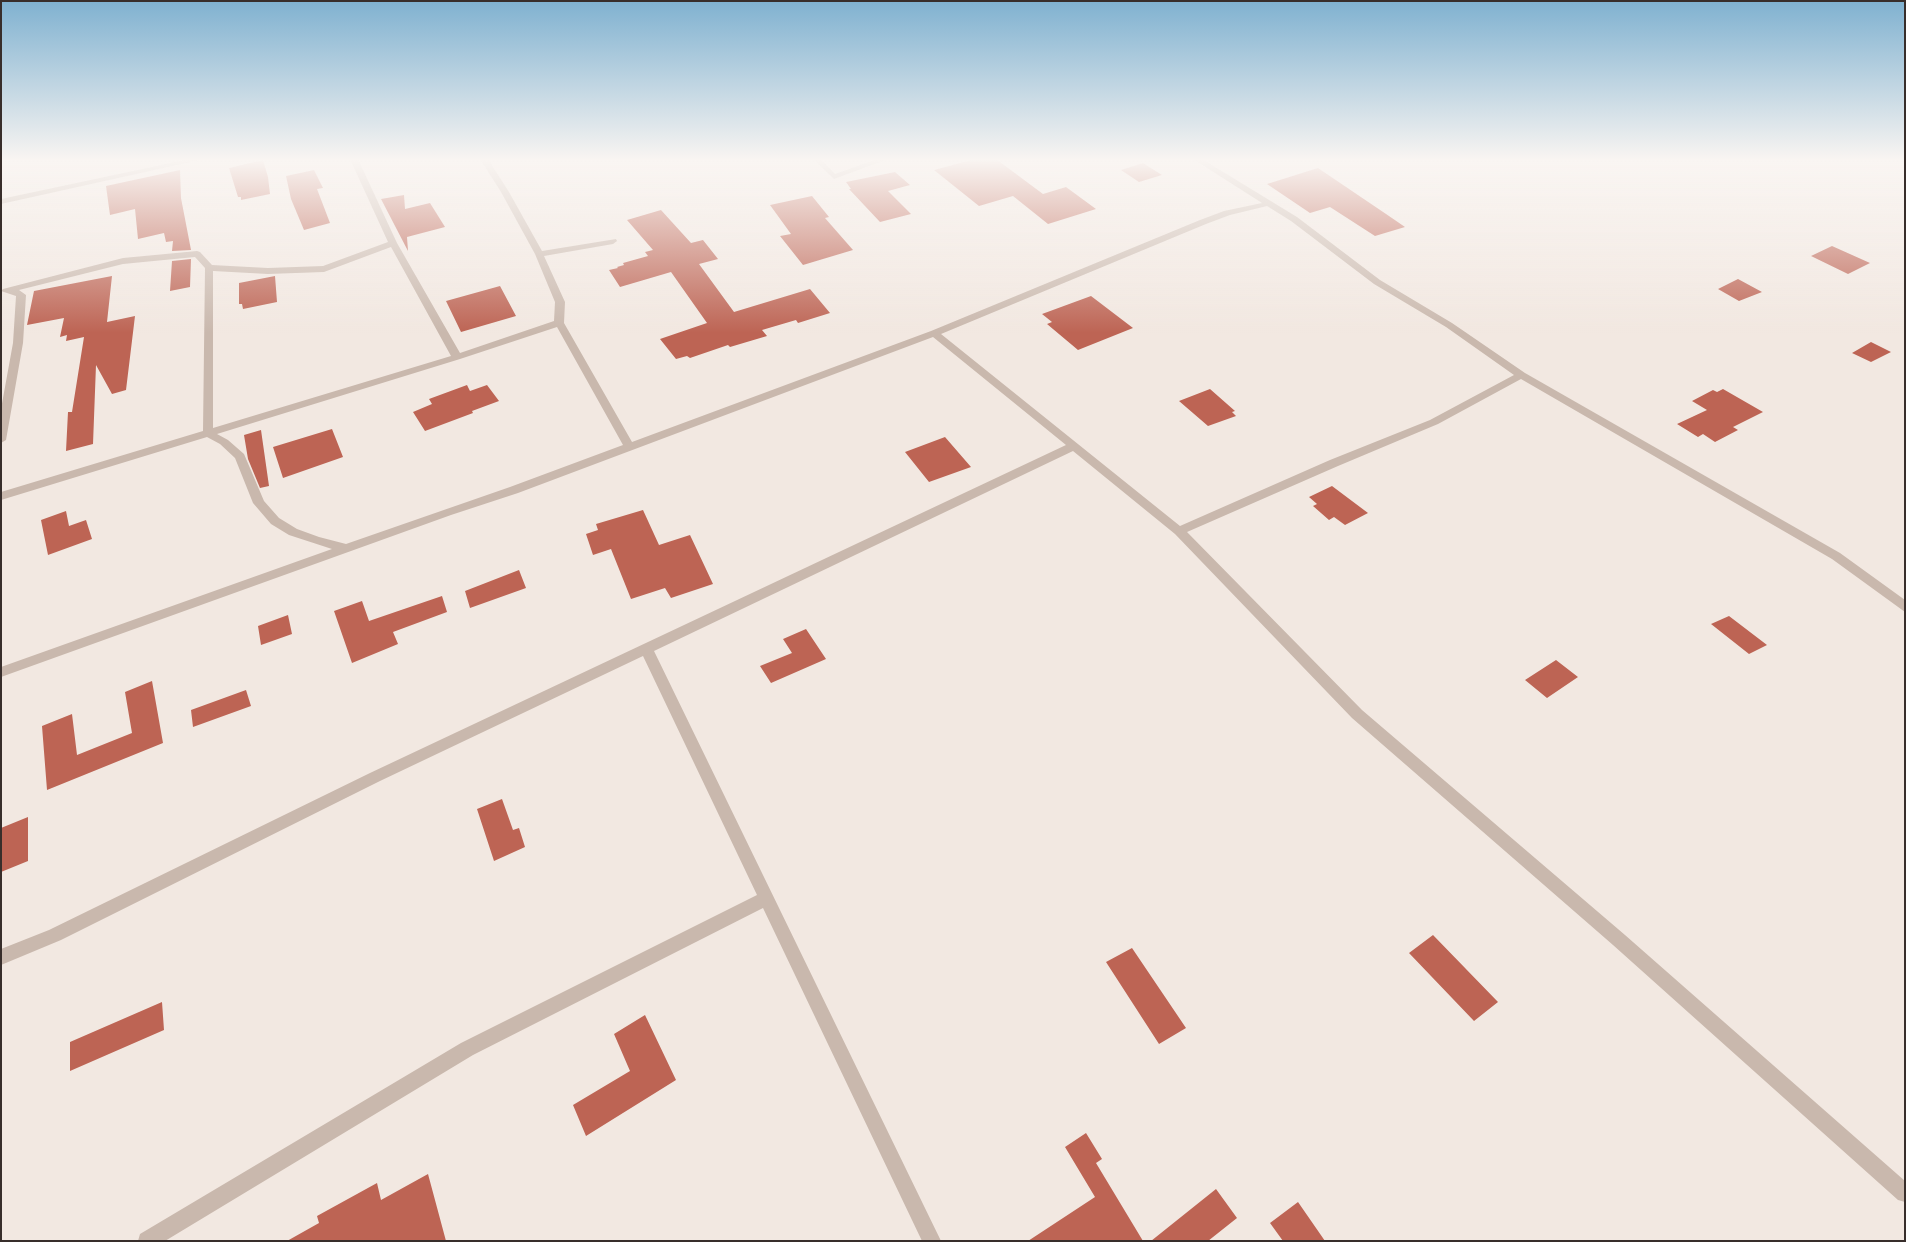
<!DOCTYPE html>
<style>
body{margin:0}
#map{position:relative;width:1906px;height:1242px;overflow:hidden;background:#f2e8e1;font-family:"Alegreya Sans",sans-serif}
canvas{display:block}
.frame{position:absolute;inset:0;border:2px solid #382e2b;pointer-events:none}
</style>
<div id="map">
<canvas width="1906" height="1242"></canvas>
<div class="frame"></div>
</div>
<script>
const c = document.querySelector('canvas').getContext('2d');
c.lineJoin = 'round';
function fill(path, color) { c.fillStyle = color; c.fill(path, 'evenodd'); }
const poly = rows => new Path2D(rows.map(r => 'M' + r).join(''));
fill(poly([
 [975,159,996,159,1043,194,1066,187,1096,209,1048,224,1013,196,979,206,934,170],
 [263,160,268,177,270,194,241,200,241,197,238,197,229,168],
 [1143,163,1162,175,1139,182,1121,170],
 [1318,168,1389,216,1405,227,1375,236,1330,207,1310,213,1267,184],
 [180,170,181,198,191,250,172,251,173,241,166,242,164,233,138,239,135,209,110,215,106,186],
 [314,170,323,188,317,189,330,223,304,230,291,199,286,176],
 [895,172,910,185,888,191,911,214,880,222,849,189,851,189,846,182],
 [404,195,405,209,430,203,445,227,407,237,408,251,381,199],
 [812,196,829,217,825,218,853,250,803,265,780,236,791,234,770,205],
 [661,210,691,243,703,240,718,259,699,264,734,312,810,289,830,313,798,323,796,320,762,330,767,336,730,347,728,345,690,358,687,356,676,359,660,339,707,323,671,272,620,287,609,270,618,268,617,267,624,265,623,263,648,256,645,252,653,250,627,220],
 [1832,246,1870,263,1848,274,1811,256],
 [191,259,190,287,170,291,172,261],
 [112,276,107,322,135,316,126,390,112,394,96,365,93,444,66,451,68,412,72,412,84,337,66,341,67,335,60,337,64,318,27,325,34,291],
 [275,276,277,302,243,309,242,304,239,304,239,283],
 [1738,279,1762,292,1739,301,1718,289],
 [500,286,516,316,461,332,446,301],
 [1091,296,1133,328,1078,350,1047,324,1052,322,1042,314],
 [1871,342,1891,352,1871,362,1852,353],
 [467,385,470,391,487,385,499,401,472,411,473,413,425,431,413,412,432,404,429,399],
 [1210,389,1235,411,1232,412,1236,416,1208,426,1179,401],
 [1723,389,1763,412,1733,427,1738,430,1715,442,1703,434,1698,437,1677,424,1707,410,1692,401,1713,390,1717,392],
 [332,429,343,457,283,478,273,447],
 [261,430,269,486,260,488,248,459,244,435],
 [945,437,971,467,929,482,905,452],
 [1332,486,1368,513,1345,525,1334,517,1329,520,1313,506,1317,504,1309,497],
 [643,510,659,545,690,535,713,584,671,598,665,588,631,599,611,549,593,555,586,534,598,530,596,524],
 [66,511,69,526,86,520,92,539,48,555,41,520],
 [519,570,526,588,470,608,465,591],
 [442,596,447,612,393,632,398,644,352,663,334,611,362,601,369,621],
 [288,615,292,634,261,645,258,626],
 [1729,616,1767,645,1749,654,1711,624],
 [806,629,826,659,771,683,760,666,792,653,783,639],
 [1556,660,1578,677,1547,698,1525,680],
 [152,681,163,743,47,790,42,726,72,714,77,755,132,733,125,692],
 [246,690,251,706,193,727,191,710],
 [502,799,513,830,519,828,525,847,494,861,477,809],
 [28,817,28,861,1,872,1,828],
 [1433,935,1498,1002,1474,1021,1409,953],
 [1132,948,1186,1028,1159,1044,1106,962],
 [162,1002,164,1030,70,1071,70,1042],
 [645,1015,676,1080,586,1136,573,1105,630,1071,614,1034],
 [1086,1133,1102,1159,1096,1163,1143,1241,1028,1241,1095,1197,1065,1147],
 [428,1174,446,1241,287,1241,319,1223,317,1216,377,1183,381,1200],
 [1216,1189,1237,1218,1208,1241,1151,1241],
 [1298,1202,1325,1241,1283,1241,1270,1223]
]), '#bd6454');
fill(poly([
 [189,159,204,159,1,204,1,199,189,159],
 [350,159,358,159,397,243,460,353,554,321,555,302,535,254,501,192,480,159,488,159,509,192,542,251,616,239,617,241,613,244,544,256,565,302,564,323,632,442,931,331,1200,220,1224,211,1262,203,1193,159,1202,159,1297,217,1380,280,1452,323,1525,373,1840,553,1905,600,1905,612,1832,559,1521,379,1438,424,1338,466,1187,532,1362,710,1625,935,1905,1181,1905,1202,1898,1200,1613,945,1352,718,1175,534,1073,451,654,651,941,1241,922,1241,763,908,473,1055,165,1241,138,1241,140,1234,461,1043,757,895,643,656,380,781,61,940,1,965,1,949,49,930,370,773,1066,445,933,337,518,493,451,515,1,677,1,667,332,549,289,535,271,524,253,503,235,458,220,444,207,437,1,500,1,492,203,431,205,268,195,257,123,264,19,290,26,295,23,343,6,440,1,443,1,409,13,343,16,296,1,291,3,289,123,258,197,251,200,252,212,265,268,268,323,266,388,242,350,159],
 [1267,206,1291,221,1374,284,1446,327,1514,375,1430,420,1330,460,1180,526,941,334,1206,224,1230,215,1267,206],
 [391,247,451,356,213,428,213,271,268,274,324,272,391,247],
 [557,327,623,445,510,487,346,544,319,537,297,529,279,518,264,501,244,454,228,440,217,434,460,359,557,327],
 [813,159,821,159,835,174,877,159,888,159,834,179,813,159]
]), '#c9b8ad');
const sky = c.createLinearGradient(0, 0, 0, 333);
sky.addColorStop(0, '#7fb1d0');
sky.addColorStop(0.48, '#f9f5f2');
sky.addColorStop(1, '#f9f5f200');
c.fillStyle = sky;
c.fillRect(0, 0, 1906, 333);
</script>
